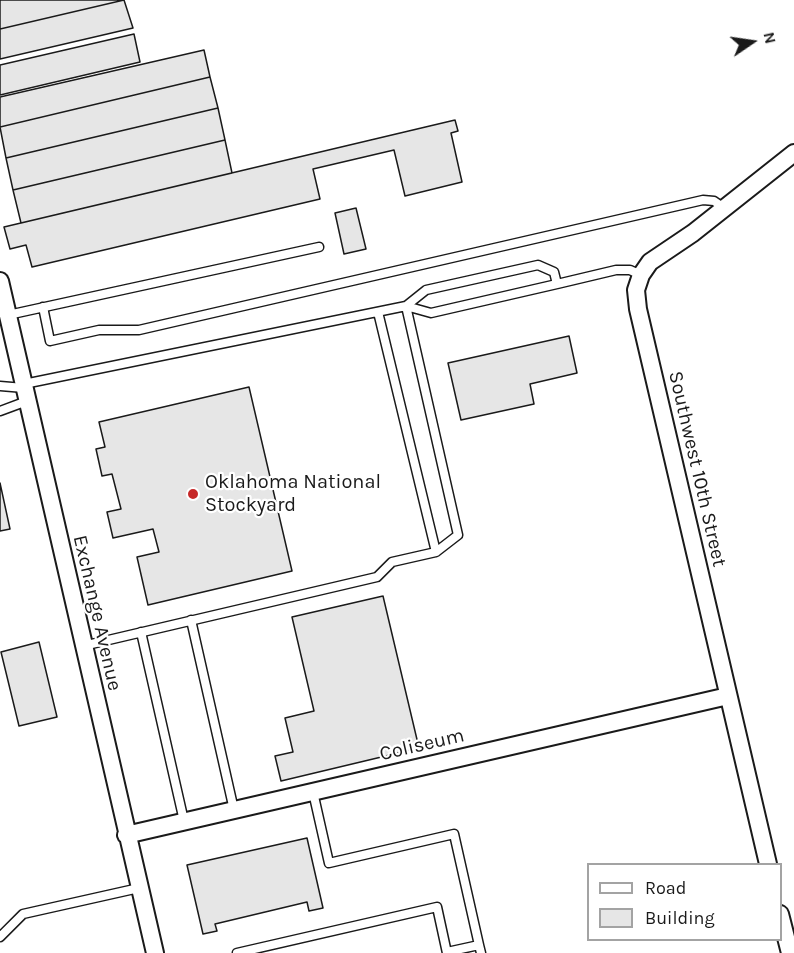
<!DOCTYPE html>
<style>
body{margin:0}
#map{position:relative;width:794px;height:953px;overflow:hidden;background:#fff;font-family:Karla,sans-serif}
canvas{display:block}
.legend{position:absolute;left:587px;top:863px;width:195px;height:78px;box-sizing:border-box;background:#fff;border:2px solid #a3a3a3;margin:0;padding:8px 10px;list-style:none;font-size:18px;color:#1a1a1a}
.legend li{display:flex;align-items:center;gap:12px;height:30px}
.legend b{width:30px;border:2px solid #a3a3a3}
.north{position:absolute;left:722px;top:12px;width:60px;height:60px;-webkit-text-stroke:4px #fff;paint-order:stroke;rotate:77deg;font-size:16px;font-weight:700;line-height:24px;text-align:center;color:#1a1a1a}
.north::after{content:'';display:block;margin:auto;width:21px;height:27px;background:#1a1a1a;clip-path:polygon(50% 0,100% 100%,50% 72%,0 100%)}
</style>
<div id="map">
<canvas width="794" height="953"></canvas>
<ul class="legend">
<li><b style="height:8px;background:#fff"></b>Road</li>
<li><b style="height:16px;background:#e6e6e6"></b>Building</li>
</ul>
<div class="north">N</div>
</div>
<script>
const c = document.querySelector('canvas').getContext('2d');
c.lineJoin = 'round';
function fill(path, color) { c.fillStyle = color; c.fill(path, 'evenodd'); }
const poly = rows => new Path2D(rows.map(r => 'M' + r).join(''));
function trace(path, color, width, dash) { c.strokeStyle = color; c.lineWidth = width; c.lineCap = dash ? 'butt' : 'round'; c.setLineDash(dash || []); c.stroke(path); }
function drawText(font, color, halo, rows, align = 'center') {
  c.font = font + ' Karla,sans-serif'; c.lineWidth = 4.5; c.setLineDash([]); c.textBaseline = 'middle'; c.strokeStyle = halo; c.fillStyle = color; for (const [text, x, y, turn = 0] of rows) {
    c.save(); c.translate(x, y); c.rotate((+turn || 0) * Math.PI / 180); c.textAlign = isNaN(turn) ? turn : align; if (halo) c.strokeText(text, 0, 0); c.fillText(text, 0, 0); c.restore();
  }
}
const building = poly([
 [0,0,124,0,0,29,0,0],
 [124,0,133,28,0,59,0,29,124,0],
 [134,34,140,62,0,95,0,65,134,34],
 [204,50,210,77,0,127,0,97,204,50],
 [210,77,218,108,6,158,0,127,210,77],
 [218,108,225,140,13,190,6,158,218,108],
 [455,120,458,131,451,133,462,182,405,196,394,150,313,169,320,199,32,267,26,245,10,249,4,227,455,120],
 [225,140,232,173,21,223,13,190,225,140],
 [356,208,366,249,344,254,335,213,356,208],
 [569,336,577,373,530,384,534,404,461,420,448,363,569,336],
 [249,387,292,571,148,605,137,557,159,552,153,529,113,538,107,512,121,509,112,474,102,476,96,449,105,447,99,422,249,387],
 [0,483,10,529,0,531,0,483],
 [383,596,419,748,281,781,275,756,293,752,285,718,314,711,292,617,383,596],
 [39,642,57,717,19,726,1,652,39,642],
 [307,838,323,908,309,911,307,902,215,924,217,931,203,934,187,865,307,838]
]);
fill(building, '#e6e6e6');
trace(building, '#1a1a1a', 1.5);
const service = poly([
 [43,307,50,341,99,330,139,330,703,200,714,201,724,208],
 [378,312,436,552],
 [8,315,319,247],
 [24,384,406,306,426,290,538,265,554,272,557,284,616,270,630,270,641,275],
 [0,386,24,388],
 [0,411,27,401],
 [191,620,234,810],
 [141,632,184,821],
 [83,646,377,577,392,562,436,552,458,535,406,306,431,313,557,284],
 [313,792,329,863,454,834,479,945],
 [0,937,23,914,139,888],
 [447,952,479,945,481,953],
 [237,953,437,907,447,953]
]);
const minor = poly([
 [0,281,155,953],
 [126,835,728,696],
 [768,864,638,309,636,290,641,275,650,262,693,233,794,153],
 [780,914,790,953]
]);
trace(service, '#1a1a1a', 11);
trace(minor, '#1a1a1a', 20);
trace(service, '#fff', 8);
trace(minor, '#fff', 16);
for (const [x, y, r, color] of [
 [193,494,6,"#c62828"]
]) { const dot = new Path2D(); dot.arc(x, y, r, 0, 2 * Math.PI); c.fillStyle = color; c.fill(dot); trace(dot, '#fff', 2); }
drawText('20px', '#1a1a1a', '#fff', [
 ["Southwest 10th Street",697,469,77],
 ["Exchange Avenue",97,613,77],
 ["Coliseum",422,745,-13]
]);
drawText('20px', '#1a1a1a', '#fff', [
 ["Oklahoma National",205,482],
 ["Stockyard",205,505]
], 'left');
</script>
